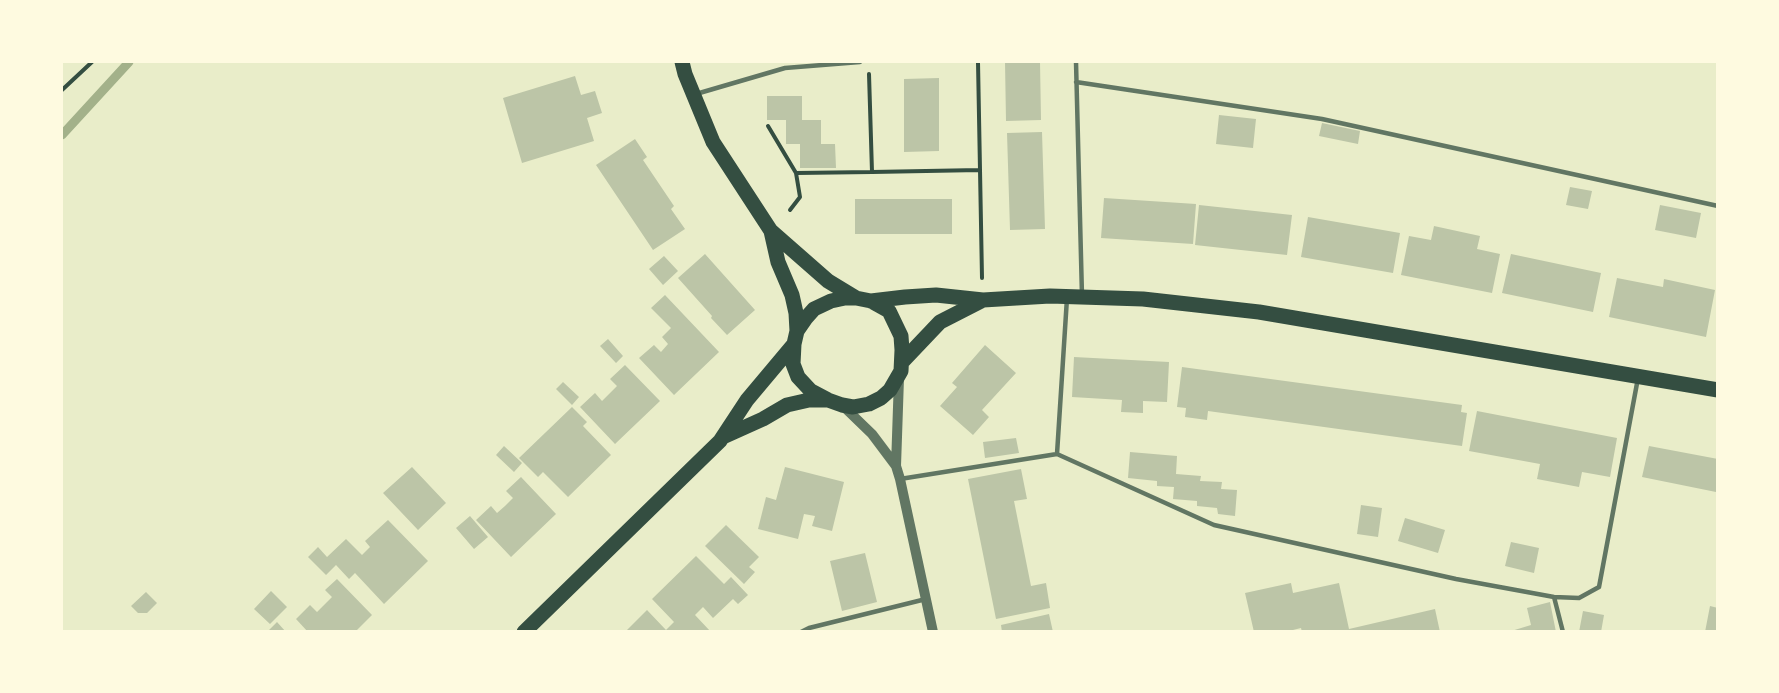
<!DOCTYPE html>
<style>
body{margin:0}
#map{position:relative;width:1779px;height:693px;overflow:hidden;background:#e9edc9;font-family:Figtree,sans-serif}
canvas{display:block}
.frame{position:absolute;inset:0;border:63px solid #fefae0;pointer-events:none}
</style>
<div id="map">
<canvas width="1779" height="693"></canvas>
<div class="frame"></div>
</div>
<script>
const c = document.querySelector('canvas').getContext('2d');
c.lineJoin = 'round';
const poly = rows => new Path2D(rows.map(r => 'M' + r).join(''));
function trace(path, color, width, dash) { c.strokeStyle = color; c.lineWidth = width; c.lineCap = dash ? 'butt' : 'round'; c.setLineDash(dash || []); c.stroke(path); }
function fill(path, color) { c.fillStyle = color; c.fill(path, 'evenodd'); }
trace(poly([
 [62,135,129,62]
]), '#a3b18a', 9);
fill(poly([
 [1005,62,1040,62,1041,120,1006,121],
 [575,76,581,95,595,91,602,113,587,118,594,141,522,163,503,98],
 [939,78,939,151,904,152,904,79],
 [767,96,802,96,802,120,821,120,821,144,835,144,836,168,800,168,800,144,786,144,786,120,767,120],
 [1219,115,1256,119,1253,148,1216,144],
 [1322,123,1360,131,1358,144,1319,136],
 [1042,132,1045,229,1010,230,1007,133],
 [635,139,647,157,643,160,674,206,671,209,685,229,653,250,596,165],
 [1570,187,1592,191,1588,209,1566,205],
 [1104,198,1196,204,1193,244,1101,238],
 [855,199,952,199,952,234,855,234],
 [1199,205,1292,215,1287,255,1195,245],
 [1660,205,1701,213,1696,238,1655,230],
 [1308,217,1400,233,1393,273,1301,257],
 [1434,226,1480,236,1477,249,1500,254,1492,293,1401,275,1409,236,1431,240],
 [705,254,755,310,727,335,711,318,712,316,678,278],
 [1511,254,1601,273,1593,312,1502,293],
 [664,256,678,271,663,285,649,269],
 [1617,278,1663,287,1664,279,1715,290,1706,337,1609,317],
 [665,295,719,352,674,395,639,358,654,345,661,352,668,344,662,337,671,328,651,308],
 [608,339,623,356,616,363,600,346],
 [985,345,1016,373,982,410,989,417,973,435,940,406,957,387,952,383],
 [1074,357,1169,362,1167,402,1143,401,1143,413,1121,412,1122,400,1072,397],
 [625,365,660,401,615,444,580,407,595,393,602,401,617,386,610,379],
 [1182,367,1462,405,1461,412,1467,413,1462,446,1208,411,1207,420,1185,417,1186,408,1177,407],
 [563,382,579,397,572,405,556,389],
 [572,407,587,422,583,426,611,455,568,497,543,472,538,477,519,458],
 [1477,411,1617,438,1610,477,1582,472,1579,487,1537,479,1540,464,1469,451],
 [1016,438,1019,453,985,458,983,442],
 [504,446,522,463,514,472,496,455],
 [1649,446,1718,459,1716,492,1642,477],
 [1130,452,1177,456,1176,474,1201,476,1200,481,1222,482,1221,489,1237,490,1235,516,1218,514,1217,508,1197,506,1197,501,1173,499,1174,487,1157,486,1157,481,1128,478],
 [412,467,446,503,418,530,383,493],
 [785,467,844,482,832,531,812,526,815,516,804,514,798,539,758,529,766,497,776,500],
 [1021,469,1027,499,1014,501,1031,586,1046,583,1050,608,996,619,968,479],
 [521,477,556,514,511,557,476,520,491,506,497,513,505,506,513,498,506,491],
 [1361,505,1382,508,1378,537,1357,534],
 [470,516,488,537,474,549,456,528],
 [1405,518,1445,530,1438,553,1398,541],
 [388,520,428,561,384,604,355,573,349,579,336,565,326,575,308,557,318,547,327,557,346,539,362,555,370,547,365,541],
 [726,525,759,557,749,567,755,572,744,584,705,546],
 [1511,542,1539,548,1534,573,1505,566],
 [865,553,877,602,842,611,830,561],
 [696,556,724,584,731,577,748,595,738,604,733,599,713,618,703,607,695,615,711,632,625,632,647,610,666,630,674,622,652,599],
 [337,579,372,615,355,632,308,632,296,619,310,605,317,612,332,597,325,590],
 [1291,583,1293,593,1339,583,1349,629,1435,609,1440,632,1344,632,1343,630,1302,632,1301,628,1285,632,1254,632,1245,593],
 [271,591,287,607,270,624,254,609],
 [146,592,157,603,147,613,138,613,131,606],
 [1550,602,1556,632,1508,632,1531,625,1527,608],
 [1710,606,1718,608,1718,632,1705,632],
 [1583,611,1604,615,1601,632,1579,632],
 [1049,614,1053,632,1002,632,1001,625],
 [277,622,286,632,267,632]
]), '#bcc5a7');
trace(poly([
 [978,62,982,278],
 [62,90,92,62],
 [768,126,796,173,800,197,790,210],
 [872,172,980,170],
 [796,173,872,172,869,74]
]), '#344e41', 4);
trace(poly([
 [1076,62,1082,296],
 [1076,82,1322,119,1718,206],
 [696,94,785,68,860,62],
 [1057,454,1067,298],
 [900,479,1057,454,1214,525,1456,579,1554,597,1579,598,1599,587,1638,378],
 [1554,597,1563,632],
 [801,632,809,628,926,599]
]), '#617663', 4.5);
trace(poly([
 [842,405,872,434,896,466,900,479,933,632],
 [896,466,899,378]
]), '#617663', 10);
trace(poly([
 [682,62,685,74,713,142,771,231,828,281,856,298],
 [771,231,778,262,792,295,796,313,797,331],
 [845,298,856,298,871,301,889,311,901,336,902,350,901,371,890,390,881,398,869,404,853,407,842,405,828,400,811,391,798,377,793,364,794,344,797,331,806,318,814,309,831,301,845,298],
 [871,301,905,297,936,295,983,300,1050,296,1143,299,1259,312,1718,390],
 [902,362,940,322,983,300],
 [723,437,763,419,787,405,809,400,826,400],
 [524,632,720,441,747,400,794,344]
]), '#344e41', 15);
</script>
